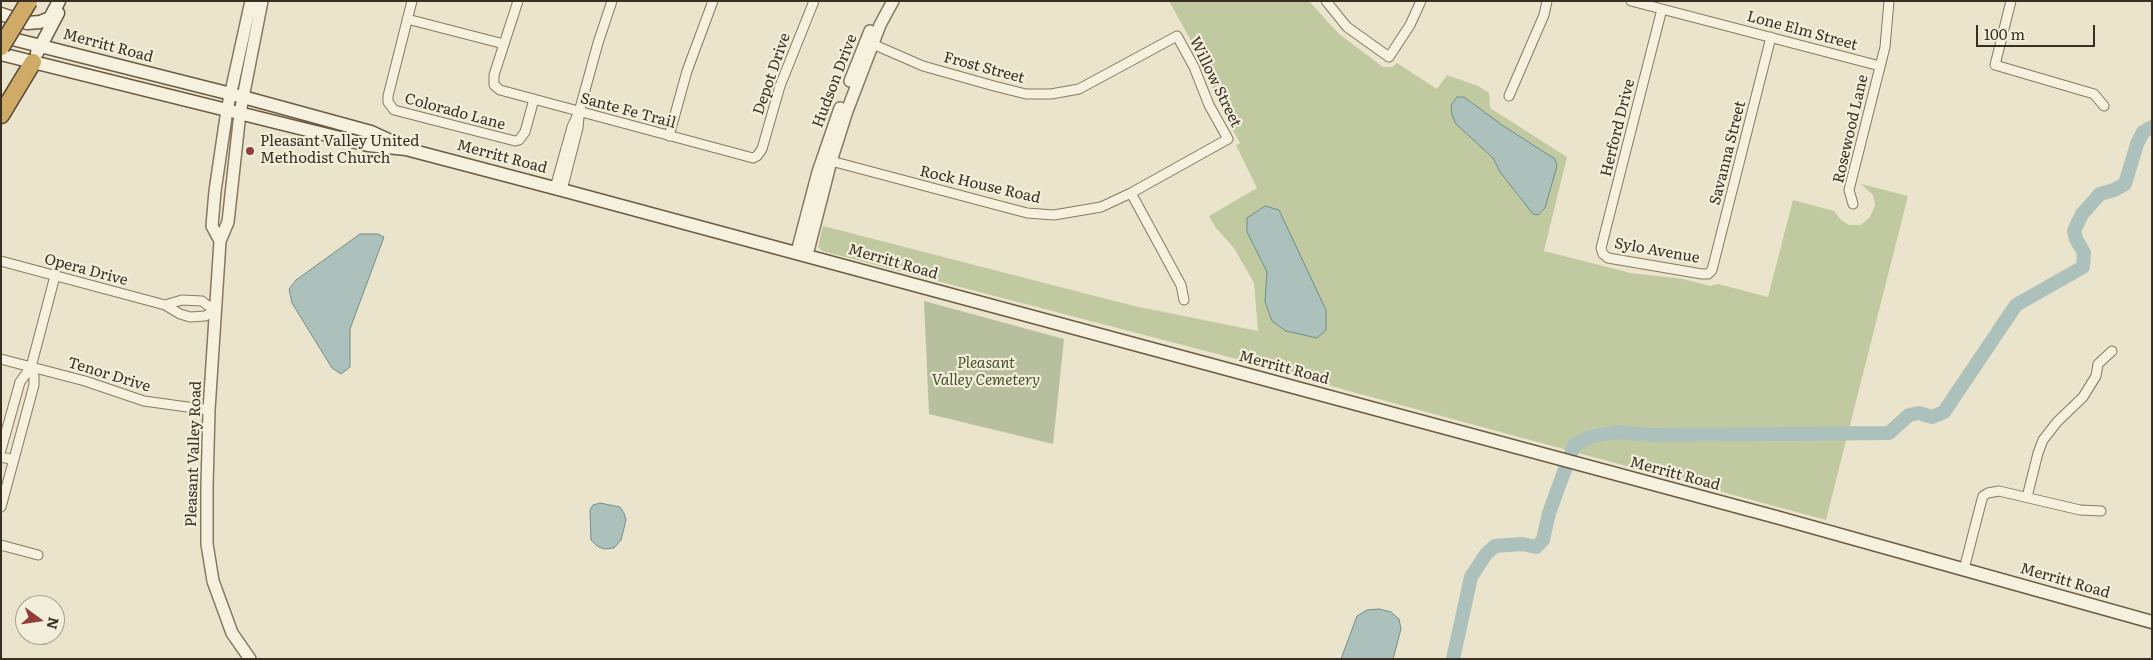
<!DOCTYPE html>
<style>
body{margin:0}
#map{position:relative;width:2153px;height:660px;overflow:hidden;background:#ebe4cc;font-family:Literata,serif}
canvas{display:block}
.frame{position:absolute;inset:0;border:2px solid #393023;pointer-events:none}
.north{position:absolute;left:15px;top:595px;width:50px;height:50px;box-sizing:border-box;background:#f3eedb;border:1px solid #a9a291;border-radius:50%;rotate:104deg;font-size:14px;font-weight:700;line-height:20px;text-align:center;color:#393023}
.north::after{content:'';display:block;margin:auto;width:18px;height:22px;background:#903e37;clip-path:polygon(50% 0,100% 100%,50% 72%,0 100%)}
.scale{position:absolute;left:1976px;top:25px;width:119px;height:22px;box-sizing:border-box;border:2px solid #393023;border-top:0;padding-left:6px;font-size:15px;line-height:18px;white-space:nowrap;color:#393023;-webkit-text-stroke:4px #f3eedb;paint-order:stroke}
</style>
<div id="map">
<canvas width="2153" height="660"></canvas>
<div class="frame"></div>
<div class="north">N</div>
<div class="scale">100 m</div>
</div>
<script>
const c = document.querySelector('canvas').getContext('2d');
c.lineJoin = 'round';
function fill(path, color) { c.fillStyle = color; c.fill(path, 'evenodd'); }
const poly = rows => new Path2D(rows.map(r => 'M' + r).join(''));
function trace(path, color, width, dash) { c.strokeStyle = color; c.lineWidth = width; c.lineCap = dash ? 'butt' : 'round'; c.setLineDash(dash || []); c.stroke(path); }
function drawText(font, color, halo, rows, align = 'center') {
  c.font = font + ' Literata,serif'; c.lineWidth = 4.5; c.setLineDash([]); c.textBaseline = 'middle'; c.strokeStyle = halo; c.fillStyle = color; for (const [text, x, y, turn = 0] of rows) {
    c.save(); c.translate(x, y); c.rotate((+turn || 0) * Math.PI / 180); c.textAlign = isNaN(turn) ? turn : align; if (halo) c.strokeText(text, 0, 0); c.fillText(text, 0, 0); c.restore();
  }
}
fill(poly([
 [1169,1,1309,1,1339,34,1383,67,1392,67,1397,63,1437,89,1447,75,1478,86,1489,93,1490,108,1567,157,1544,251,1631,273,1683,279,1710,286,1718,284,1768,297,1793,200,1834,211,1841,220,1849,225,1861,225,1870,217,1875,206,1873,195,1861,184,1908,196,1826,520,1349,391,1252,363,822,251,818,247,823,226,1134,306,1258,331,1254,283,1234,248,1216,228,1209,216,1257,188,1236,145,1240,143,1222,110,1203,62]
]), '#c0c9a0');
fill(poly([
 [924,301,1064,339,1053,444,929,414]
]), '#b8bf9e');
const water = poly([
 [1457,97,1464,97,1502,125,1555,159,1557,166,1545,208,1538,215,1533,214,1500,172,1493,158,1456,124,1452,115,1451,105,1457,97],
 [1265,206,1279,210,1326,310,1326,330,1317,338,1286,331,1272,321,1265,302,1267,272,1247,232,1247,218,1265,206],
 [360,234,378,234,384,237,350,329,350,367,341,374,332,368,292,303,289,289,296,280,360,234],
 [600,503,620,507,624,513,626,520,621,540,614,548,604,549,597,546,591,540,590,510,593,505,600,503],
 [1379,609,1391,612,1399,619,1401,629,1393,659,1341,659,1357,616,1367,610,1379,609]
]);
fill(water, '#acc0bc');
trace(water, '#738e8a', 1);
trace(poly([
 [1453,659,1471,577,1486,554,1495,546,1522,544,1536,547,1543,540,1549,513,1574,445,1590,437,1616,432,1651,435,1889,433,1909,415,1919,413,1932,417,1944,412,2016,305,2083,267,2084,253,2076,239,2074,231,2082,214,2100,194,2114,190,2125,184,2137,144,2143,132,2152,127]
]), '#acc0bc', 14);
const minor = poly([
 [412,1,388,96,388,102,394,110,515,141,519,140,525,132,534,99],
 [518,1,494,75,494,85,500,90,753,158,757,156,762,149,780,86,814,1],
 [1326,1,1347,27,1389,57,1410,25,1421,1],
 [1631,1,1880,66],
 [2011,1,1995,65,2094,94,2104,106],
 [1662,9,1601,248,1603,254,1608,258,1702,274,1708,274,1712,270,1771,37],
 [407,19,504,44],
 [1509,96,1544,15,1547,1],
 [669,136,687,71,713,1],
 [831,161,1027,213,1054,215,1101,207,1131,193,1228,139,1209,105,1194,67,1177,36,1079,89,1051,94,1026,94,994,86,923,66,868,42],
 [555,188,572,127,579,112,598,43,612,1],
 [562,190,578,128,579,117],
 [1131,193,1181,285,1184,300],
 [1853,204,1849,190,1885,47,1889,1],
 [1,261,165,305],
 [182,300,202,301,215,311,205,316,190,317,180,314,165,305,182,300],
 [1,359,85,381,144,401,209,410],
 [1,450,20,382,31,367,55,276],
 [1,457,14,460],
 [2027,497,2038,453,2043,440,2057,422,2083,397,2096,376,2098,364,2112,351],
 [1,507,34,385,34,376,31,367],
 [1,545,38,555],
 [1964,569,1981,503,1983,496,1988,493,1999,491,2080,510,2101,511]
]);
const tertiary = poly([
 [850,81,870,31],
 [220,241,212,226,215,191,227,110,251,1],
 [797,252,818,172,840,108],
 [807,255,831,161,847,111,880,25,893,1],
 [250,659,232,633,213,581,207,544,207,486,209,410,220,241,228,222,240,113,262,1]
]);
const secondary = poly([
 [1,14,27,23,40,22,50,18,59,1],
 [1,36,243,97,371,132,397,144],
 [37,53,58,13],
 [1,54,368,145,406,149,562,190,1776,517,2152,622]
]);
const motorway = poly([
 [1,115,33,62]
]);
trace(minor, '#877861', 11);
trace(tertiary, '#877861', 14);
trace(secondary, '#695a44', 15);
trace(motorway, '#554735', 19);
trace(minor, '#f6f1df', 9);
trace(tertiary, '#f6f1df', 11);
trace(secondary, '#f6f1df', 12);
trace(motorway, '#d0ab67', 16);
const motorwayBridge = poly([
 [1,47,29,1]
]);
trace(motorwayBridge, '#554735', 19, []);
trace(motorwayBridge, '#d0ab67', 16);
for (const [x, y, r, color] of [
 [250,151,5,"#903e37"]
]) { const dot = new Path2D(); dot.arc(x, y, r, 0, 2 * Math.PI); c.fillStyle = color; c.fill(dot); trace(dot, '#f3eedb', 2); }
drawText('15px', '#393023', '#f3eedb', [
 ["Lone Elm Street",1802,31,15],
 ["Merritt Road",108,46,15],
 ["Frost Street",984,68,15],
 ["Depot Drive",772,74,-71],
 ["Hudson Drive",835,81,-69],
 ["Willow Street",1215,82,64],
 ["Sante Fe Trail",628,111,15],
 ["Colorado Lane",455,112,15],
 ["Herford Drive",1618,128,-76],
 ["Rosewood Lane",1851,129,-77],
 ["Savanna Street",1728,153,-76],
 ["Merritt Road",502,157,15],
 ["Rock House Road",980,185,13],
 ["Sylo Avenue",1657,251,10],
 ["Merritt Road",893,262,16],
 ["Opera Drive",86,270,15],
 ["Merritt Road",1284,368,15],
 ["Tenor Drive",109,375,17],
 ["Pleasant Valley Road",194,454,-88],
 ["Merritt Road",1675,474,15],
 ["Merritt Road",2065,581,16]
]);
drawText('15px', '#393023', '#f3eedb', [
 ["Pleasant Valley United",260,142],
 ["Methodist Church",260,159]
], 'left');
drawText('italic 15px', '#46532c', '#f3eedb', [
 ["Pleasant",986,364],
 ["Valley Cemetery",986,381]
]);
</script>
